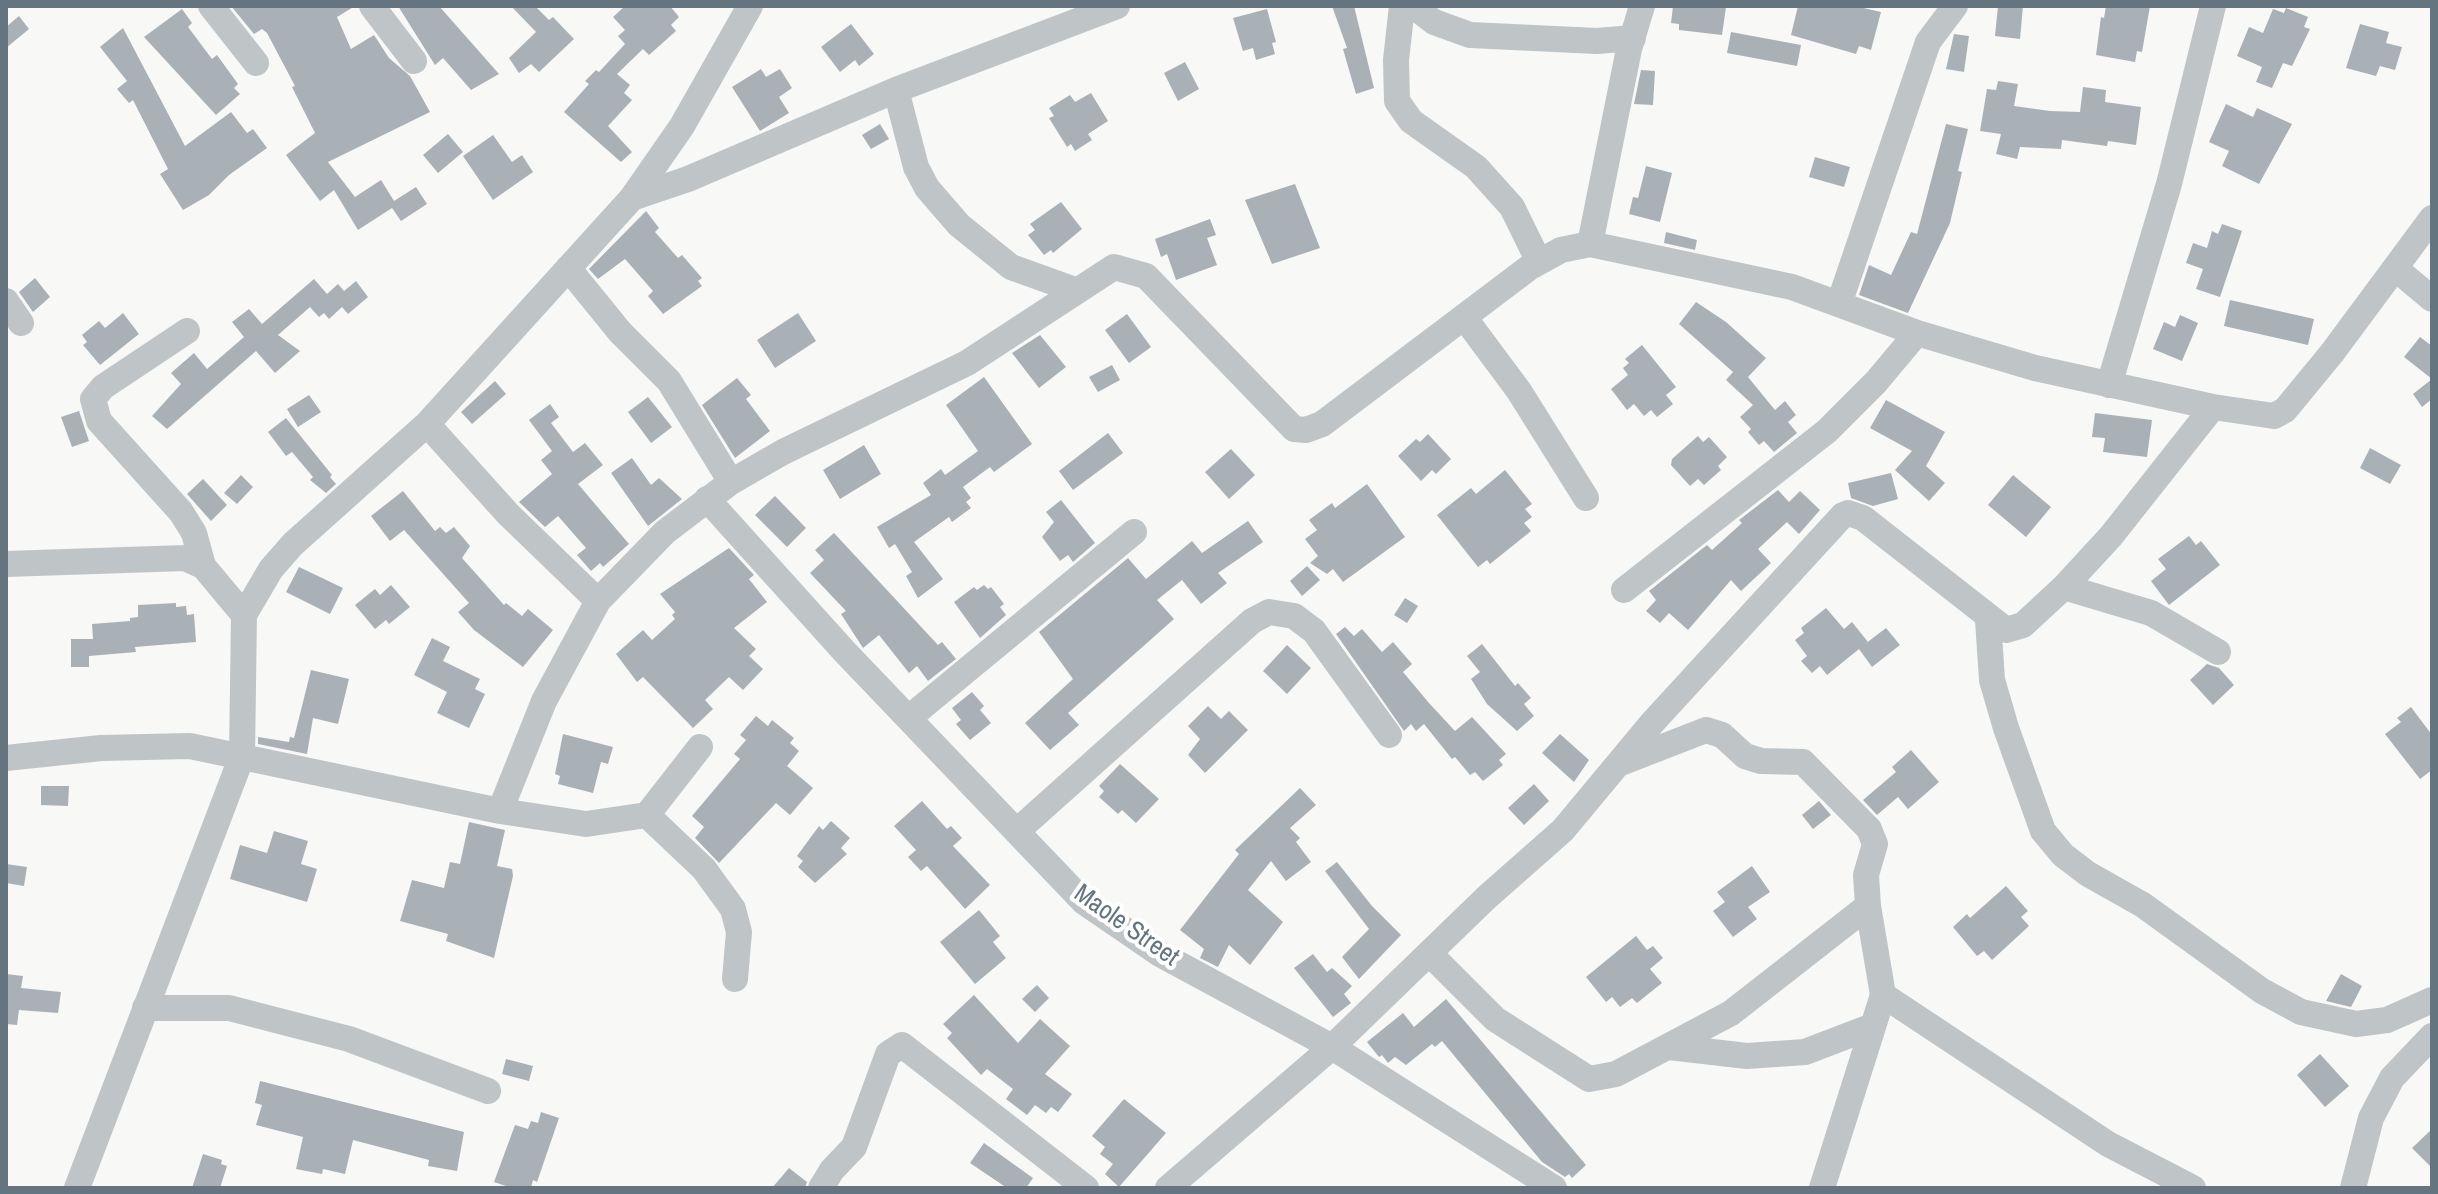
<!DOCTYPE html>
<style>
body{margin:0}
#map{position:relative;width:2438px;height:1194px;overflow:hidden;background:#f8f8f6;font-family:"Archivo Narrow",sans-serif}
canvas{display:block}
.frame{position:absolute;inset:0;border:8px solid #65757f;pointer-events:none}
</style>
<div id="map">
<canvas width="2438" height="1194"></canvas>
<div class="frame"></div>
</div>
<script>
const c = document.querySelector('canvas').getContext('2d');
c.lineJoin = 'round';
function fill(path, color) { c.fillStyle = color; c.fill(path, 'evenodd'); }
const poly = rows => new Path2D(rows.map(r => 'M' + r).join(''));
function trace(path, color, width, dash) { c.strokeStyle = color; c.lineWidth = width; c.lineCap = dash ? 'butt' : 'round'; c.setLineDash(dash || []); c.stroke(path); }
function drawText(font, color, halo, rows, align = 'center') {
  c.font = font + ' "Archivo Narrow",sans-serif'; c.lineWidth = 8; c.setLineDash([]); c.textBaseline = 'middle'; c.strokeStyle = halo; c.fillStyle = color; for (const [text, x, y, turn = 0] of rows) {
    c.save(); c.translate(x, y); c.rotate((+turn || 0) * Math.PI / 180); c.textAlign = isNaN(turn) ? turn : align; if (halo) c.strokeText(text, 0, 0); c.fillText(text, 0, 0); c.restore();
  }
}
fill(poly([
 [231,6,355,6,337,17,351,49,374,35,389,58,410,76,430,112,328,162,355,197,381,180,394,201,416,187,427,204,401,221,392,208,358,230,334,190,320,201,286,155,315,133,292,87,295,86,267,33,262,29,254,34],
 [398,6,439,6,499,74,471,90,443,58,435,65],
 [511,6,535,6,549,20,553,17,574,39,539,72,531,64,519,73,509,58,536,32],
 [625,6,670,6,679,17,671,25,676,31,649,55,643,49,617,74,630,85,624,93,632,100,608,126,632,152,621,162,564,112,589,84,585,81,596,70,599,72,625,44,618,36,625,30,613,17],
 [1332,6,1354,6,1374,88,1356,94,1343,49,1347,48],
 [1673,6,1726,7,1722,35,1679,30,1679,24,1671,23],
 [1798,6,1855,6,1881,12,1871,50,1859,46,1856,54,1791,35],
 [1998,6,2023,6,2020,39,1995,36],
 [2106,6,2150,6,2142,52,2137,51,2135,62,2096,55,2101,17,2104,18],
 [2286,8,2308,17,2304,27,2310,29,2292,66,2283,63,2272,88,2256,82,2262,67,2237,56,2249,27,2263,33,2273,9,2284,13],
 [182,9,192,23,188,27,212,59,217,55,238,84,234,88,240,94,216,115,144,37],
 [1267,9,1276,42,1272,43,1275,54,1256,60,1253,48,1243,51,1233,18],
 [19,16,29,29,6,48,6,27],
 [851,24,874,54,859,66,855,60,840,72,821,47],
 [2360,24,2389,32,2386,43,2402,47,2395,70,2380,66,2376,76,2346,68],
 [123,28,185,146,231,112,247,133,253,129,267,148,229,175,209,195,183,210,160,174,168,169,133,100,129,103,117,89,127,81,100,47],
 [1731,32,1801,45,1797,66,1727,53],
 [1954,34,1969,36,1964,72,1946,69],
 [1185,62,1199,89,1178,101,1164,73],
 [761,69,766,77,780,69,792,88,779,97,789,113,760,131,732,87],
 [1641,70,1655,71,1653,105,1634,104],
 [1998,81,2018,84,2014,106,2050,111,2080,112,2083,87,2106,90,2105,102,2141,107,2136,145,2108,141,2107,146,2062,140,2061,149,2020,147,2017,159,1996,154,2001,134,1980,131,1987,89,1996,90],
 [1091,93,1108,121,1088,134,1092,140,1075,151,1071,144,1067,147,1049,118,1054,116,1049,108,1070,95,1075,102],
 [2226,104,2253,117,2257,108,2292,124,2259,184,2222,166,2229,151,2209,142],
 [880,124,889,139,871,149,862,135],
 [1946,124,1968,129,1958,171,1962,172,1950,223,1908,313,1859,295,1869,265,1891,275,1911,232,1917,234],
 [448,134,463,152,438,173,423,155],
 [493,135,512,162,522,155,533,172,493,200,463,156],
 [1815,157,1850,167,1844,187,1809,177],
 [1646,166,1672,173,1660,222,1629,214,1633,197,1638,198],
 [1295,184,1320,248,1272,264,1245,200],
 [1061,202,1082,229,1053,253,1051,250,1044,255,1028,235,1035,230,1030,224],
 [646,211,659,228,655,232,678,258,682,255,702,278,698,281,702,286,663,314,648,296,653,291,625,259,598,279,589,269],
 [1210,219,1216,235,1207,238,1217,265,1176,280,1167,254,1161,257,1155,239],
 [2222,224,2242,231,2220,297,2196,289,2203,269,2186,263,2193,243,2207,248,2212,231,2218,234],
 [1666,232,1697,240,1695,250,1664,243],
 [35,278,50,297,33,312,19,292],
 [314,279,327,294,338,284,344,291,356,281,368,297,348,314,342,307,329,319,324,313,319,317,310,307,278,335,300,351,275,373,256,351,167,429,152,416,181,384,171,373,194,353,207,369,244,337,232,322,249,309,262,324],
 [2230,300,2314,319,2308,345,2224,326],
 [1696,302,1726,322,1766,358,1748,377,1775,410,1785,401,1796,415,1788,422,1797,433,1774,452,1764,441,1759,445,1748,432,1751,429,1740,417,1753,405,1726,380,1733,372,1679,324],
 [123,313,139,334,100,365,83,345,87,342,82,335,99,321,105,328],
 [798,313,816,341,775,368,757,340],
 [1127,314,1151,347,1129,363,1105,330],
 [2180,315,2198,323,2182,361,2153,349,2164,322,2175,327],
 [1040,335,1066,367,1039,388,1012,353],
 [2420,337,2432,346,2432,399,2422,407,2413,394,2432,379,2404,357],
 [1642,345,1676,387,1666,395,1673,404,1657,417,1651,410,1644,416,1634,404,1627,410,1611,389,1628,375,1623,368,1629,363,1625,359],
 [1112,365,1120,380,1098,392,1089,377],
 [984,377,1032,444,994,472,990,467,963,487,971,498,966,502,971,508,952,522,949,517,914,542,943,579,918,598,906,576,912,572,895,544,889,548,877,527,931,495,923,483,941,469,945,475,978,451,946,405],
 [737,378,751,395,746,399,770,431,735,458,702,405],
 [495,381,506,394,472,424,461,412],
 [309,395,321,412,298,427,287,409],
 [648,397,672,427,651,443,628,412],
 [1886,400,1945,432,1926,466,1945,483,1929,501,1895,470,1912,451,1870,428],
 [550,404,559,417,551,423,573,452,585,443,603,465,578,484,629,544,603,567,600,563,591,571,577,555,586,548,558,516,545,527,519,502,552,474,541,460,552,451,529,420],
 [79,411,89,441,72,447,61,417],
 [2095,413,2152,420,2147,457,2103,452,2105,438,2092,437],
 [286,418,332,475,330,477,336,484,326,493,310,480,313,477,292,452,286,456,268,432],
 [1108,433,1123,453,1073,490,1059,471],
 [1428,434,1451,459,1436,474,1432,470,1421,481,1398,456,1416,439,1420,442],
 [1698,436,1703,442,1709,437,1727,457,1718,466,1721,470,1704,485,1698,479,1690,486,1671,465,1672,459],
 [864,445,881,474,840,499,823,470],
 [2370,448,2401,465,2390,484,2360,468],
 [1231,449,1255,475,1229,499,1205,472],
 [632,458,651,485,659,478,682,499,648,526,611,473],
 [1505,470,1532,504,1525,509,1532,517,1524,523,1531,531,1490,564,1487,560,1478,567,1437,515,1471,488,1476,494],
 [1891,473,1898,499,1873,506,1851,498,1848,483],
 [241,475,253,487,237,504,224,493],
 [2013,475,2051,507,2026,537,1988,505],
 [203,479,227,505,211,521,187,494],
 [1367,484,1405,537,1343,582,1333,569,1327,574,1310,563,1318,556,1305,539,1317,530,1309,520,1332,503,1335,508],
 [1778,490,1789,502,1800,491,1820,510,1799,534,1787,522,1758,549,1771,563,1741,591,1731,580,1688,630,1669,613,1660,623,1646,611,1656,600,1649,591,1707,545,1712,550,1742,523,1739,520],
 [403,491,435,531,440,527,446,533,454,527,470,546,462,558,504,605,506,603,522,616,528,609,553,630,523,667,474,630,458,612,469,603,404,530,390,541,371,516],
 [775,496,806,528,787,547,755,515],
 [1061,500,1095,543,1073,562,1068,555,1060,561,1042,537,1054,522,1046,512],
 [1248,521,1263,542,1218,573,1227,583,1201,604,1182,580,1157,600,1174,619,1068,713,1079,725,1050,750,1025,723,1073,679,1039,632,1128,558,1146,579,1192,541,1202,553],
 [834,533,938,645,942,642,956,659,928,681,917,666,909,673,879,635,863,648,841,614,846,611,810,573,824,560,815,550],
 [2189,536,2196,545,2201,541,2220,565,2169,605,2151,581,2166,569,2158,559],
 [729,548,754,575,749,579,767,602,734,628,756,649,749,656,763,669,743,690,729,677,705,700,713,709,693,728,643,677,637,682,616,654,643,630,652,640,675,619,672,615,675,612,660,594],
 [1307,566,1320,580,1302,596,1290,581],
 [299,567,343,588,330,614,286,592],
 [391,585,410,607,389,624,386,620,375,629,355,605,375,589,380,595],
 [984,585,988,589,991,587,1004,604,1000,607,1006,615,980,638,954,602,974,587,977,590],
 [1405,598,1418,606,1407,623,1394,615],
 [176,603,176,607,186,606,187,615,194,614,196,642,135,647,136,652,89,656,89,667,71,667,71,639,93,639,92,624,130,621,130,618,138,617,138,605],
 [1826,608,1844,629,1852,622,1868,642,1865,644,1886,628,1900,645,1872,667,1859,649,1827,675,1820,666,1812,673,1801,661,1807,656,1795,640,1804,633,1801,628],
 [1345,627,1354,636,1362,629,1382,652,1393,642,1412,664,1403,672,1429,703,1455,731,1472,717,1506,754,1499,760,1503,765,1483,781,1475,772,1470,775,1455,757,1452,759,1424,724,1416,731,1411,724,1404,731,1336,634],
 [432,638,450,647,443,661,480,679,475,689,485,694,469,728,437,713,447,692,414,675],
 [1482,644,1515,686,1518,683,1531,698,1524,704,1534,716,1517,731,1487,704,1471,679,1480,672,1467,656],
 [1287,645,1311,668,1287,694,1263,671],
 [2207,664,2219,668,2234,685,2213,705,2190,680],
 [311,670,349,679,338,724,313,718,307,754,258,744,258,737,289,742,290,737,294,738],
 [972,692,984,706,980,710,991,723,970,740,956,724,961,720,952,708],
 [1208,706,1221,719,1229,711,1248,730,1205,773,1188,755,1200,739,1188,726],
 [2411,707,2432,735,2432,770,2420,779,2385,734,2401,722,2397,718],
 [756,716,768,726,772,720,794,738,790,743,799,751,787,766,813,788,790,815,776,803,719,863,695,838,704,827,692,816,740,759,734,754,746,740,740,735],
 [563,734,613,747,608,764,601,762,593,793,558,784,560,776,555,774],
 [1560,734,1589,760,1574,782,1542,753],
 [1911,750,1939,782,1908,809,1898,797,1877,815,1863,800,1896,772,1892,767],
 [1120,764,1159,799,1136,823,1122,810,1118,814,1099,797,1104,791,1099,786],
 [1534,784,1549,801,1524,825,1508,808],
 [41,786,69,786,68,806,41,805],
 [1300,788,1316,805,1290,828,1300,838,1296,842,1311,862,1286,881,1271,861,1248,890,1283,922,1250,965,1229,945,1218,967,1200,958,1204,949,1180,930,1239,854,1235,850],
 [922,801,947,829,951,826,962,838,953,846,990,885,965,909,927,866,921,871,908,857,916,850,894,826],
 [1819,801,1831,815,1813,829,1802,815],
 [831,821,850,838,841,848,847,854,815,883,798,867,803,861,797,856,819,826,823,830],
 [469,822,505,830,497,866,512,869,513,876,494,958,446,941,448,934,400,921,412,880,444,888,450,862,460,864],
 [274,831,308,841,301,864,317,869,307,902,230,879,240,845,267,853],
 [1337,862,1372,906,1401,935,1359,979,1342,957,1369,929,1325,871],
 [6,864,27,867,24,886,6,883],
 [1752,866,1770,892,1748,907,1757,919,1733,937,1713,911,1725,902,1717,892],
 [2006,886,2028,911,2021,917,2029,926,1992,960,1984,951,1977,956,1953,927,1967,914,1970,918],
 [979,910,1000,936,993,942,1006,958,975,984,940,942],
 [1636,936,1647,950,1653,946,1663,958,1650,969,1662,983,1637,1003,1632,998,1620,1007,1612,997,1606,1002,1586,977],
 [1313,954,1327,972,1332,968,1352,986,1344,994,1351,1003,1333,1017,1294,968],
 [6,974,23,976,21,988,61,992,58,1013,19,1010,17,1025,6,1024],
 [2341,974,2362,986,2351,1007,2326,1001],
 [1037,985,1049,998,1035,1012,1022,999],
 [974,995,1018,1043,1040,1019,1070,1046,1045,1074,1072,1094,1058,1112,1051,1107,1046,1113,1035,1105,1027,1115,1006,1099,1013,1089,987,1069,981,1075,947,1038,952,1033,943,1024],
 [1446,999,1586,1165,1572,1178,1569,1174,1565,1177,1542,1162,1442,1041,1435,1047,1432,1044,1406,1065,1395,1057,1388,1063,1382,1055,1379,1057,1367,1042,1403,1013,1414,1027],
 [2320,1054,2349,1086,2325,1107,2297,1075],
 [506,1059,533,1066,529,1081,502,1074],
 [260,1081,464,1132,457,1171,428,1166,429,1160,353,1140,345,1174,323,1169,322,1174,296,1169,303,1137,256,1125,262,1105,255,1103],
 [1124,1099,1166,1133,1119,1187,1105,1174,1113,1164,1100,1154,1105,1147,1092,1136],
 [541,1112,559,1118,537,1182,533,1180,531,1188,512,1188,494,1182,515,1125,528,1129,531,1121,538,1123],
 [2432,1129,2432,1168,2412,1148],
 [984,1143,1033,1178,1026,1188,1007,1188,970,1163],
 [203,1154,222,1160,221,1164,227,1166,220,1188,192,1188],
 [789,1168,807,1182,805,1188,772,1188]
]), '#a9b1b6');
trace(poly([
 [211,6,256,63],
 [372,6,414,61],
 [1402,6,1396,60,1397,101,1411,121,1476,167,1512,207,1539,262],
 [1413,6,1434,22,1470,35,1597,41,1633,38],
 [896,90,916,167,927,188,959,225,1011,267,1075,290],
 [632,198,688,179,896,90,1117,6],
 [1590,244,1629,49,1642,6],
 [568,268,620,332,669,381,731,482],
 [2396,269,2432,299],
 [6,301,21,323],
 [1839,304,1928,42,1955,6],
 [1464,317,1519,391,1586,498],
 [187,331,103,387,93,399,99,421,181,512,194,533,203,566],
 [2109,385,2169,184,2213,6],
 [427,424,508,514,598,601],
 [707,499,844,651,1084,902,1160,954,1332,1047,1554,1188],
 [6,564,185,558,203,566,244,615],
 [2064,587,2151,613,2218,652],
 [1624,590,1827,431,1876,382,1917,333],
 [1988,620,1992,680,2006,728,2043,831,2063,855,2088,874,2143,905,2262,991,2301,1012,2356,1024,2387,1020,2432,1000],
 [910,717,1134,532],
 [6,758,101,748,190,746,500,811,586,824,647,815,700,747],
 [1621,763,1706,730,1722,735,1745,756,1761,761,1803,762,1869,829,1875,844,1866,875,1868,906],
 [500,811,544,701,598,601,665,532,731,482,783,452,967,363,1114,267,1146,276,1294,429,1306,430,1322,424,1530,267,1561,250,1590,244,1792,287,1917,333,2035,368,2213,407,2274,416,2285,410,2332,353,2432,218],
 [647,815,704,869,733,909,739,932,735,979],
 [1017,831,1252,621,1269,612,1294,616,1314,631,1389,735],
 [1430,954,1495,1019,1589,1079,1616,1074,1731,1013,1868,906,1883,995,1822,1188],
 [1883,995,2108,1144,2193,1188],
 [145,1008,229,1008,349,1039,488,1091],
 [1669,1047,1747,1056,1805,1052,1873,1026],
 [77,1188,242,756,244,615,271,569,293,544,427,424,632,198,682,126,750,6],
 [821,1188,832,1170,854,1147,888,1054,902,1045,1086,1188],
 [1168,1188,1332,1047,1486,898,1563,830,1652,723,1843,515,1848,513,1863,518,2006,630,2023,625,2064,587,2111,536,2213,407],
 [2353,1188,2371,1118,2392,1078,2432,1036]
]), '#bfc4c7', 26);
drawText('26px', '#65757f', '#fff', [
 ["Maole Street",1126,926,35]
]);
</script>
